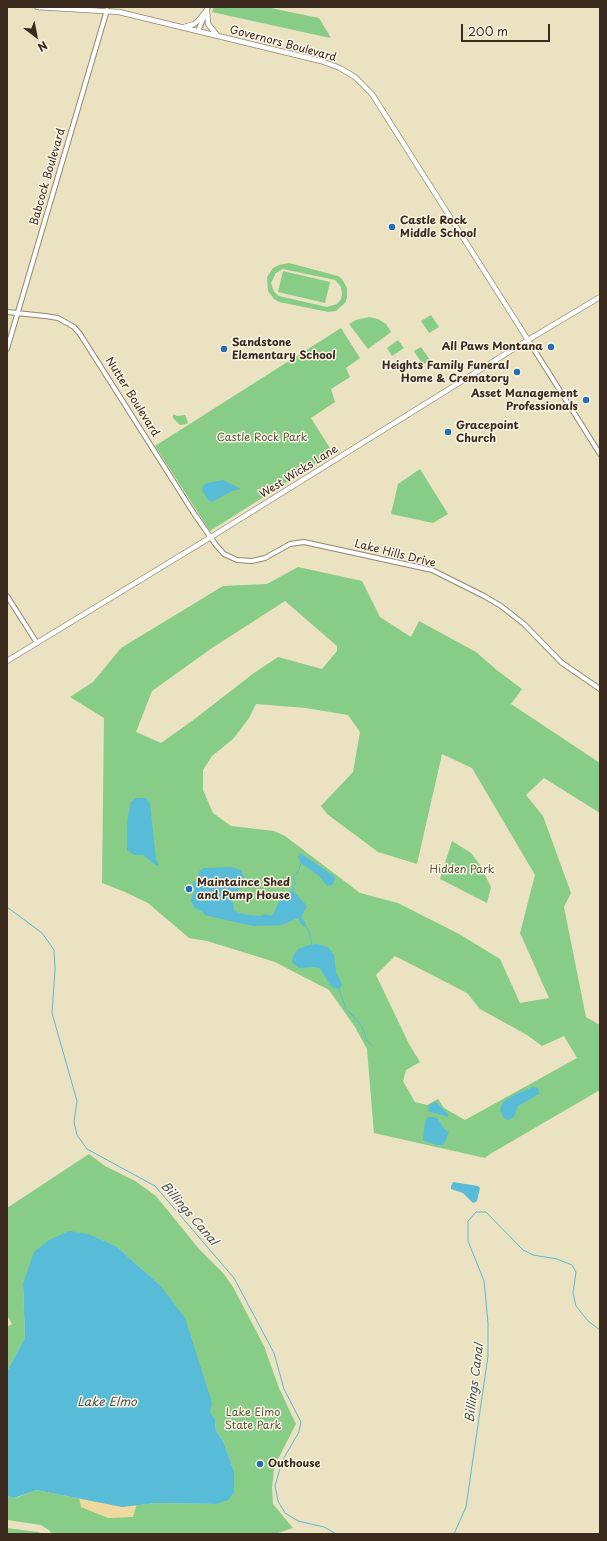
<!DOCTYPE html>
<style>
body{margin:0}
#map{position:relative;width:607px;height:1541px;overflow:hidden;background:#eae2c0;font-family:"Playpen Sans",sans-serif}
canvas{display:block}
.frame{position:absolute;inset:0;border:8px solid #3b2a1e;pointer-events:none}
.north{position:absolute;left:16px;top:16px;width:40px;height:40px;-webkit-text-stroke:3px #fcf5e5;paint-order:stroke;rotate:148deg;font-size:11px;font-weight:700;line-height:16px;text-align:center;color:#3b2a1e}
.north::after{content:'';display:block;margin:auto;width:14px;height:18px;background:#3b2a1e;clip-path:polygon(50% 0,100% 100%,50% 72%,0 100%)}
.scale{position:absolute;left:461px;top:24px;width:89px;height:18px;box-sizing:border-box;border:2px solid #3b2a1e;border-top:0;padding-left:5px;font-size:12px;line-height:14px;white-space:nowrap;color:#3b2a1e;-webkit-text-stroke:3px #fcf5e5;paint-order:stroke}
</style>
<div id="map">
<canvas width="607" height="1541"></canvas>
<div class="frame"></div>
<div class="north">N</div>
<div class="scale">200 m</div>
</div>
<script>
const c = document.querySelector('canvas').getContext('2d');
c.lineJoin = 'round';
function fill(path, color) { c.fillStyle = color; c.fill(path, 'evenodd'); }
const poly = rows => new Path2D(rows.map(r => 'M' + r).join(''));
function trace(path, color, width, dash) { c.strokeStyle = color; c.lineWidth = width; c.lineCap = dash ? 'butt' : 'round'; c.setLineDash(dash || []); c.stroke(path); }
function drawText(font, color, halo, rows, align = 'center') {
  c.font = font + ' "Playpen Sans",sans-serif'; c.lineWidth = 3; c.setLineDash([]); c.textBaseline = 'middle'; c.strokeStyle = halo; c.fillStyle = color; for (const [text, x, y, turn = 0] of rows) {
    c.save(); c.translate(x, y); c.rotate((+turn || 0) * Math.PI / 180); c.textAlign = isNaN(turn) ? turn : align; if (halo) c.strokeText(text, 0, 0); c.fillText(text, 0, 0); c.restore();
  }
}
fill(poly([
 [214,7,266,7,319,18,330,36,330,38,212,12],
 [289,263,338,276,342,279,347,288,347,298,345,303,336,311,328,312,279,302,274,299,268,291,267,277,273,268,279,265],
 [283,269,335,280,341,287,342,294,341,299,337,304,327,307,279,296,274,292,271,283,276,273],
 [283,271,330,282,325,303,278,292],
 [431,315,439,327,429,333,421,321],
 [369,317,378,319,386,324,391,332,368,349,349,324,356,320],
 [341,328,360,358,346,368,350,377,331,389,335,402,311,418,333,453,210,531,155,446],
 [398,340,404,348,392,356,387,348],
 [421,347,430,360,423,365,414,351],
 [173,414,177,416,185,415,188,422,187,424,180,425,173,418],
 [420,469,448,514,433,523,391,514,398,484],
 [298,567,362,581,380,617,411,637,419,621,476,652,498,671,522,689,511,704,600,763,600,813,544,778,526,795,543,816,571,893,564,907,586,1017,600,1025,600,1090,490,1154,485,1158,374,1133,367,1049,355,1027,329,990,275,962,207,941,189,938,148,903,125,892,102,883,104,718,70,697,93,682,121,648,223,586,267,584],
 [285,601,337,646,337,651,322,669,278,657,254,673,192,721,161,743,136,732,152,691,212,648],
 [256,704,306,708,348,715,360,732,353,772,321,806,327,814,378,852,417,864,442,754,472,768,535,875,520,933,549,998,520,1003,500,959,459,934,398,903,360,893,285,836,274,831,231,826,213,813,203,790,203,770,212,756,233,739,249,718],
 [395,956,467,993,480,1009,527,1035,542,1046,564,1036,577,1058,465,1120,444,1108,438,1099,427,1105,415,1102,403,1081,406,1070,420,1062,409,1044,376,975],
 [452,841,471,853,480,865,491,887,487,903,440,879],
 [89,1154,105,1166,135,1181,156,1196,199,1249,223,1273,233,1287,264,1346,279,1388,296,1424,278,1459,274,1470,272,1488,273,1504,293,1528,275,1534,52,1534,49,1530,41,1525,7,1520,7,1496,15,1498,36,1490,122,1507,156,1503,216,1504,234,1471,223,1441,216,1431,215,1419,210,1412,160,1285,117,1247,23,1284,25,1338,7,1371,7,1327,12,1324,7,1315,7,1208],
 [7,1528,38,1532,42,1534,7,1534]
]), '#87cd87');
fill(poly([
 [77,1488,139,1497,133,1517,108,1518,81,1507]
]), '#eeda9e');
fill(poly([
 [223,480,241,489,232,491,212,502,208,500,202,490,203,486,207,483],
 [136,798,146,798,150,804,156,859,159,865,157,866,143,855,134,855,127,850,127,829,128,816,131,802],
 [300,853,334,876,335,879,332,885,327,886,319,876,301,863,298,857],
 [232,867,241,870,244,878,241,888,232,895,234,911,247,915,261,916,265,914,272,916,282,896,288,891,293,891,307,906,301,917,305,922,307,928,301,924,298,918,282,925,253,926,204,915,204,913,194,907,191,901,195,889,192,888,194,881,196,881,200,870,204,868],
 [317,944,328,947,334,955,336,972,342,984,341,987,339,989,334,988,330,985,320,968,314,967,299,968,292,962,293,956,298,949,309,945],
 [533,1087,538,1088,539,1094,518,1106,514,1117,508,1120,504,1118,500,1110,503,1102,514,1095],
 [436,1102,448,1114,448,1117,428,1111,429,1105],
 [428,1117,433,1117,438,1119,444,1129,449,1132,445,1142,443,1145,436,1145,423,1140,425,1122],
 [453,1182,478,1186,480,1188,477,1201,473,1203,463,1193,451,1189,451,1186],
 [69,1231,88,1234,117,1247,160,1285,185,1318,212,1403,210,1412,215,1419,216,1431,223,1441,234,1471,234,1492,228,1500,216,1504,156,1503,122,1507,36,1490,14,1498,7,1496,7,1371,25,1338,23,1284,34,1252,49,1240]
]), '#58bbd7');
trace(poly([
 [293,891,295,883,293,879,298,872,301,863],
 [7,907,42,933,54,950,55,969,52,1013,77,1101,74,1122,77,1135,87,1149,155,1186,234,1278,274,1353,284,1389,301,1422,299,1432,282,1461,275,1486,278,1501,285,1513,298,1521,324,1527,336,1534],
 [307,928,309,932,312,945],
 [339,989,346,1009,358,1021,364,1031,366,1039,371,1045],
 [454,1534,466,1507,488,1356,488,1323,484,1281,468,1241,468,1221,476,1212,486,1212,523,1250,533,1255,557,1259,572,1265,576,1272,573,1293,576,1306,588,1321,600,1330]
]), '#58bbd7', 1);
const tertiary = poly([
 [198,31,208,7],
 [7,312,45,316,58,318,74,327,80,334,193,512,216,545,224,554,237,560,252,561,265,558,290,544,304,542,432,570,484,596,501,606,524,624,562,663,600,689],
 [528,340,600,454],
 [7,349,107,10],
 [7,596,37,643]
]);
const secondary = poly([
 [37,7,119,12,321,61,340,68,355,77,372,94,528,340],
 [207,10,208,24,217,35],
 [184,27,194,24,198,21,207,10],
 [7,661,211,537,528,340,600,297]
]);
trace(tertiary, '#92866f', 6);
trace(secondary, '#92866f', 6);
trace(tertiary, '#fff', 4);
trace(secondary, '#fff', 4.5);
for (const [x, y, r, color] of [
 [392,227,4,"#1f6fb2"],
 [551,347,4,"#1f6fb2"],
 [224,349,4,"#1f6fb2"],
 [517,372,4,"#1f6fb2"],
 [586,400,4,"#1f6fb2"],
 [448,432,4,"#1f6fb2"],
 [189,889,4,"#1f6fb2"],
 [260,1464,4,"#1f6fb2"]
]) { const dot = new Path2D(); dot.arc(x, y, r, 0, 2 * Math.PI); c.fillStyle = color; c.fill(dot); trace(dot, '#fcf5e5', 1.5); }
drawText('11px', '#3b2a1e', '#fcf5e5', [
 ["Governors Boulevard",283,44,15],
 ["Babcock Boulevard",48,177,-74],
 ["Nutter Boulevard",132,397,58],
 ["West Wicks Lane",299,472,-32],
 ["Lake Hills Drive",395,554,14]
]);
drawText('bold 11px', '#3b2a1e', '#fcf5e5', [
 ["Castle Rock",400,221],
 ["Middle School",400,234],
 ["Sandstone",232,343],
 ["Elementary School",232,356],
 ["All Paws Montana",543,347,"right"],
 ["Heights Family Funeral",509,366,"right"],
 ["Home & Crematory",509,379,"right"],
 ["Asset Management",578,394,"right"],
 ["Professionals",578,407,"right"],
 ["Gracepoint",456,426],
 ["Church",456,439],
 ["Maintaince Shed",197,883],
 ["and Pump House",197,896],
 ["Outhouse",268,1464]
], 'left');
drawText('11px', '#525b3e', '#fcf5e5', [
 ["Castle Rock Park",262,438],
 ["Hidden Park",462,870],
 ["Lake Elmo",253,1413],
 ["State Park",253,1426]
]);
drawText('italic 12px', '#445656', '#fcf5e5', [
 ["Billings Canal",189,1214,49],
 ["Billings Canal",475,1383,-83],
 ["Lake Elmo",107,1403]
]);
</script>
